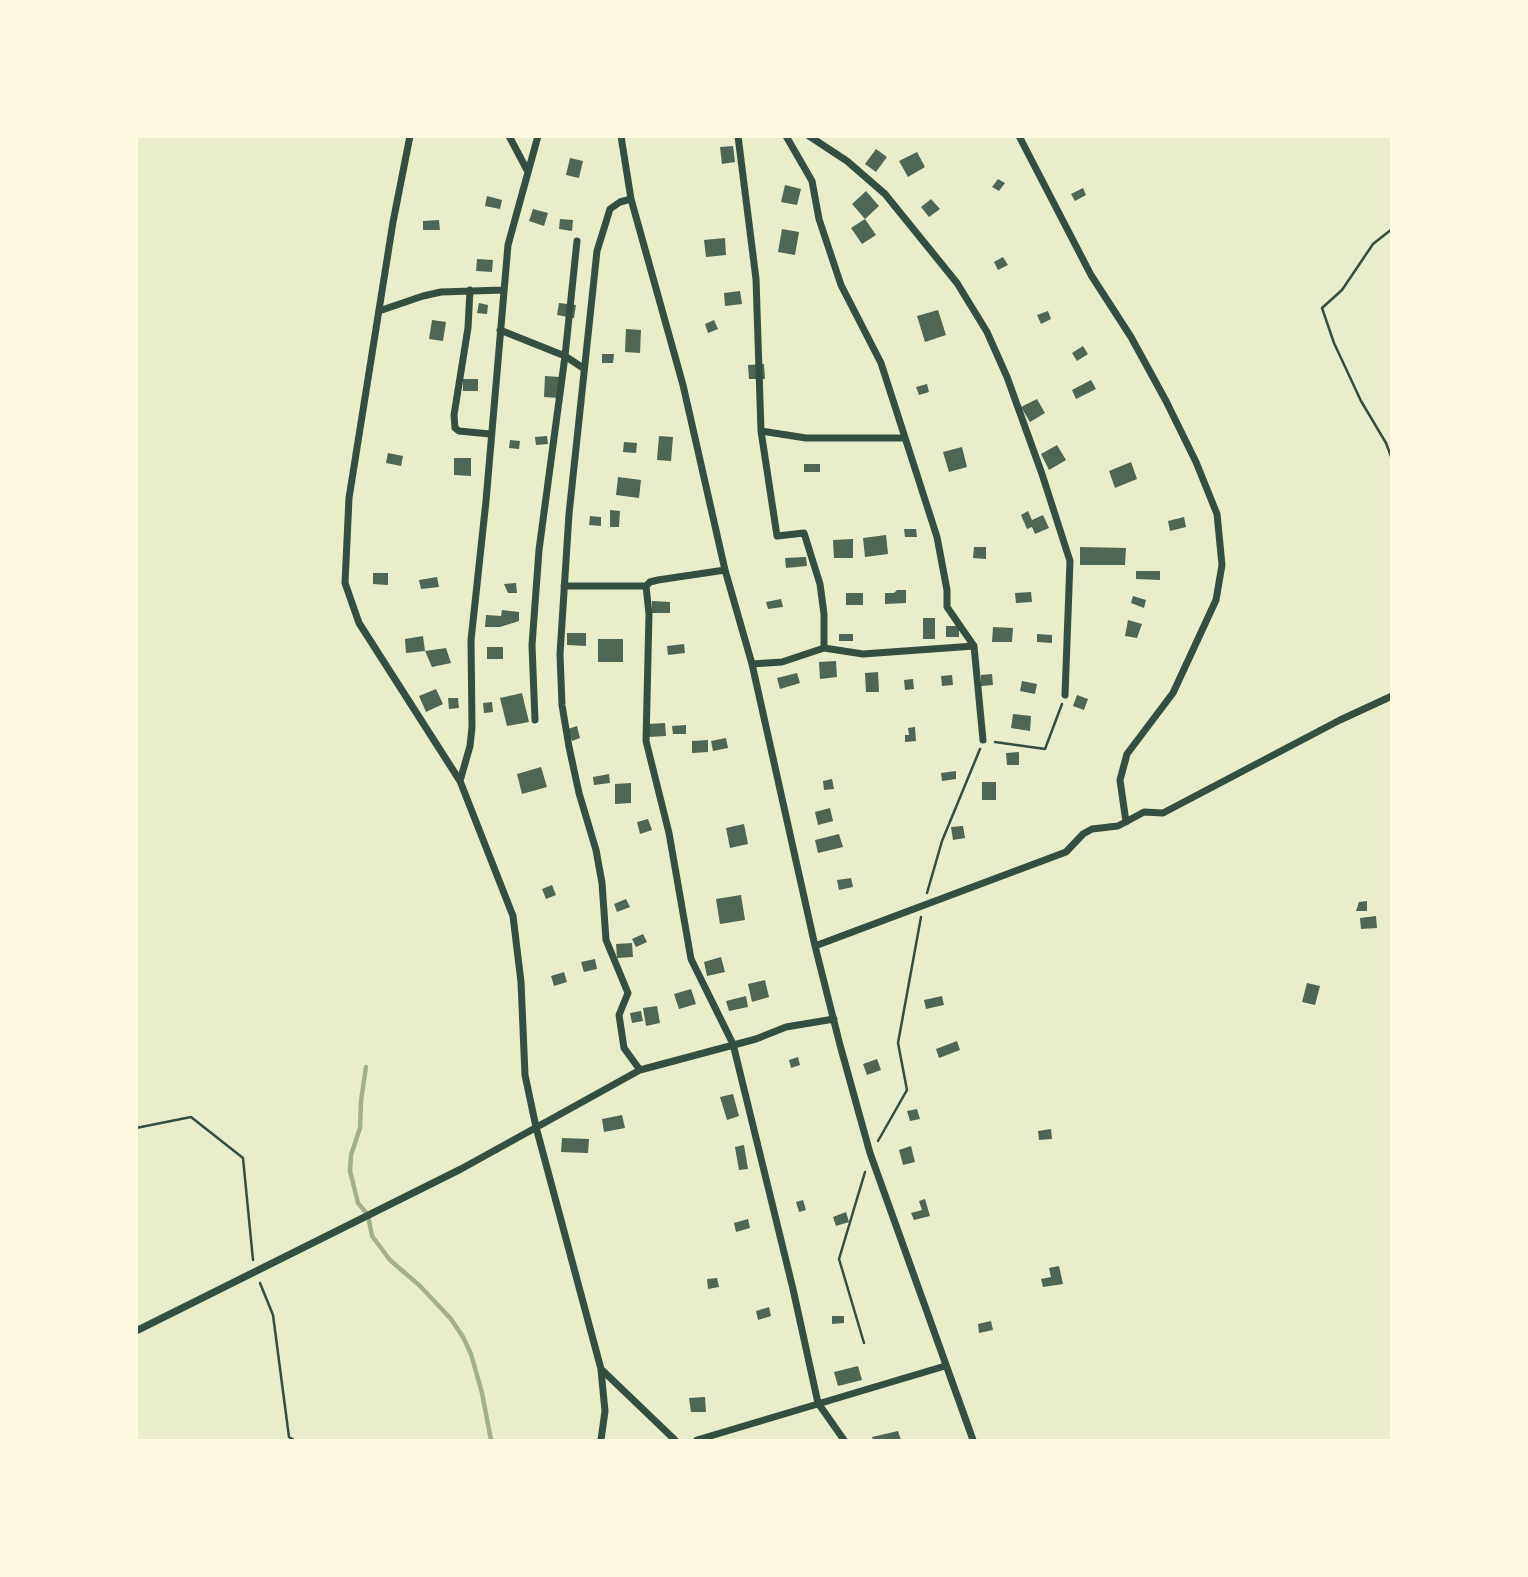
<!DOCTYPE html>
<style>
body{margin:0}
#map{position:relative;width:1528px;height:1577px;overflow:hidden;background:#e9edc9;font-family:Barlow,sans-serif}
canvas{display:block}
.frame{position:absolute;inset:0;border:138px solid #fefae0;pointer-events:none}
</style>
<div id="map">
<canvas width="1528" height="1577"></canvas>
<div class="frame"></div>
</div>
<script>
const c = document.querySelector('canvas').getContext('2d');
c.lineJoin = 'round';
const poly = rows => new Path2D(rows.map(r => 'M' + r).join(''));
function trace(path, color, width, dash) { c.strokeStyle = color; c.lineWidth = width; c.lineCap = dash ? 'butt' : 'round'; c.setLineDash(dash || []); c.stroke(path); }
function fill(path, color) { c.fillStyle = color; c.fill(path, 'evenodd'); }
trace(poly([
 [366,1067,361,1101,360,1128,351,1155,350,1171,358,1203,368,1215,372,1236,390,1260,420,1286,451,1319,463,1337,471,1354,482,1393,491,1440]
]), '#a3b18a', 4.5);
fill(poly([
 [733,146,735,162,722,164,720,147],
 [876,149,887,157,876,172,865,164],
 [917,152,925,167,908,177,899,161],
 [570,158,583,161,579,178,566,175],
 [998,179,1005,183,999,191,992,187],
 [785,185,801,189,797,205,781,202],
 [1083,188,1086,195,1075,201,1071,194],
 [866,191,879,206,865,219,852,204],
 [487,196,502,200,500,209,485,206],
 [931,199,940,209,929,217,921,207],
 [533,209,548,213,544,226,529,221],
 [560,219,573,220,572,231,559,229],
 [865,219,876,235,862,244,851,228],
 [439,220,440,230,423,230,423,221],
 [782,229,799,232,795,255,778,252],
 [725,238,726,255,706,257,704,240],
 [1003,257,1008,265,998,270,994,262],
 [477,259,493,260,492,272,476,271],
 [740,291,742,304,725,306,724,293],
 [479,303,488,305,487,314,477,313],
 [559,303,576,305,574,318,557,315],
 [938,310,946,335,925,342,917,316],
 [1048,311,1051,319,1041,324,1037,315],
 [432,320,446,322,443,341,429,339],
 [714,320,718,329,708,333,705,324],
 [626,329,641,330,640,353,625,352],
 [1083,346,1088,354,1077,361,1072,353],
 [602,354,614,354,613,363,602,363],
 [764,364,765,379,749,379,748,365],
 [545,376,560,377,559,398,544,397],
 [463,379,478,379,478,391,463,391],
 [1091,380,1096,389,1076,399,1072,390],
 [927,384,929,392,919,395,916,387],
 [1037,399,1045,413,1030,422,1021,407],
 [547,436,548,444,536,445,535,437],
 [659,436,673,437,671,461,657,460],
 [510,440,520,441,519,449,509,448],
 [624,442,637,443,636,453,623,452],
 [1057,445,1066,460,1049,470,1041,454],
 [962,447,967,467,949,472,943,452],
 [388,453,403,456,401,466,386,463],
 [454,458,471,458,471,476,454,475],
 [1131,462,1137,479,1115,488,1109,471],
 [804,464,820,464,820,472,804,472],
 [618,477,641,480,639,498,616,495],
 [610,510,620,511,619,527,610,527],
 [1028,511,1032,520,1043,515,1049,528,1035,534,1032,527,1027,529,1021,515],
 [590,516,601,517,601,526,589,525],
 [1184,517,1186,527,1170,531,1168,521],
 [904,529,916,529,917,537,905,537],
 [886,535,888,554,865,557,863,538],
 [853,539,853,558,834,558,833,540],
 [974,547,986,547,986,559,973,558],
 [1080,547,1126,548,1125,565,1080,565],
 [806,557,807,566,786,568,785,558],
 [1136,571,1160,571,1160,580,1136,579],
 [373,573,388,573,388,585,373,584],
 [437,577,439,587,421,589,419,580],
 [516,583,517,593,508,593,504,584],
 [897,590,906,590,906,603,885,604,885,593,894,593],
 [1031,592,1032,602,1016,603,1015,593],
 [846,593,863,593,863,605,846,605],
 [1133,596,1146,600,1144,608,1131,603],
 [781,599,783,607,768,609,766,602],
 [652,601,670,602,670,613,652,613],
 [502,610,519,612,519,621,500,627,485,627,486,615,501,616],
 [923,618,935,618,935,639,923,639],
 [1128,620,1142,624,1137,638,1125,636],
 [946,626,959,626,959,637,946,637],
 [993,627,1013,628,1012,642,992,642],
 [567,633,586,633,586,646,567,645],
 [839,634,853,634,853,641,839,641],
 [1037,634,1052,635,1052,643,1037,642],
 [423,636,425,651,406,653,405,639],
 [598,639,623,639,623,662,598,662],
 [684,644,685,653,668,655,667,646],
 [487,647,503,647,503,659,487,659],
 [446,648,451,663,432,667,425,651],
 [836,661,837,677,820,679,819,662],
 [878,672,879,692,866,692,865,673],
 [797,673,800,683,780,689,777,678],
 [992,674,993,685,981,686,981,675],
 [952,675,953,685,942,686,941,676],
 [913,679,914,689,905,690,904,680],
 [1022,681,1037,684,1035,694,1020,691],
 [436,689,443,704,426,712,419,696],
 [522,693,529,722,507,726,500,698],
 [1077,695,1088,699,1084,710,1073,706],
 [448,698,458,698,459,708,449,709],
 [492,702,493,712,484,713,483,703],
 [1013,714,1031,716,1030,731,1011,728],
 [665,723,666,736,648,737,648,724],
 [686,725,686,734,673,734,672,726],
 [577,726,580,738,572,741,568,729],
 [915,727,916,741,905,742,905,735,909,735,908,728],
 [726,738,728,748,713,751,711,741],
 [708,740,708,752,692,753,692,741],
 [1019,752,1019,765,1007,765,1006,753],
 [541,767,547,787,522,794,517,774],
 [956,771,956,779,942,781,941,773],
 [609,774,610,783,594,785,593,777],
 [832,779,834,789,824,790,823,781],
 [982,782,996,782,996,800,982,800],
 [631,783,631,803,615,804,615,784],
 [830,808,833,821,818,825,815,812],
 [648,819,652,830,640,834,637,822],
 [744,824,748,844,730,848,726,828],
 [963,826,965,838,953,840,951,827],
 [839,834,843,847,818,853,815,840],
 [851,878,853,887,839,890,837,880],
 [552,885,556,895,546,899,542,889],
 [741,895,745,920,720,924,716,899],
 [626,899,630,907,617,912,614,904],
 [1367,901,1367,911,1356,911,1359,902],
 [1376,916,1377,928,1361,929,1360,918],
 [643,934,647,942,636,947,632,939],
 [632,943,633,957,617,958,616,944],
 [721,957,725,972,707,976,704,962],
 [595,959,597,969,584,972,581,962],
 [564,972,567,982,554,986,551,976],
 [765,980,769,997,752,1002,748,984],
 [1307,983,1320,986,1315,1005,1302,1002],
 [691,989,696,1004,679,1009,674,994],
 [746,996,748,1007,729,1011,726,1001],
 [942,996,944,1005,926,1009,924,1000],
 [657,1006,660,1023,646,1026,643,1008],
 [641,1011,643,1021,632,1023,630,1013],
 [957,1041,960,1050,939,1058,936,1049],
 [798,1057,800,1065,791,1068,789,1060],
 [877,1059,881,1070,867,1075,863,1064],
 [733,1094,739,1116,727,1120,720,1097],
 [917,1109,920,1119,910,1121,907,1111],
 [622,1115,625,1128,604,1132,602,1119],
 [1051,1129,1052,1139,1039,1140,1038,1131],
 [562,1138,589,1139,588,1153,561,1152],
 [744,1145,748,1169,739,1170,735,1147],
 [911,1146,915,1162,903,1165,899,1150],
 [925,1199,930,1216,914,1220,911,1213,922,1210,919,1201],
 [803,1200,806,1210,799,1212,796,1202],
 [846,1212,849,1222,836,1226,833,1217],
 [748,1219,750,1228,736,1232,734,1223],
 [1059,1266,1063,1284,1043,1287,1041,1279,1051,1277,1049,1268],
 [717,1278,719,1287,708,1289,707,1279],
 [769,1307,771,1316,758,1320,756,1311],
 [832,1316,844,1316,844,1323,832,1324],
 [991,1321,993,1330,979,1333,978,1324],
 [858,1366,862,1380,838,1386,834,1372],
 [705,1397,706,1412,691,1412,689,1398],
 [898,1431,901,1440,873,1440,872,1437]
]), '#4f6655');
trace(poly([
 [1392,229,1373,244,1342,290,1322,308,1334,343,1361,401,1386,443,1392,459],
 [995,742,1045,749,1062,704],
 [927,893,942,841,980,749],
 [136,1128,191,1117,243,1158,253,1260],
 [878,1141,907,1090,898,1043,921,917],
 [260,1283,273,1315,289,1437,294,1440],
 [864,1343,839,1259,865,1172]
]), '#344e41', 2.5);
trace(poly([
 [410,136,393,222,349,498,345,583,359,623,460,781,513,916,521,982,525,1075,536,1127,601,1369,675,1440],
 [509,136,527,170],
 [621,136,631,199,683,385,725,570,752,664,815,946,840,1045,870,1153,973,1440],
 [738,136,756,279,761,431,777,536,804,533,820,584,824,614,824,648],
 [786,136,812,181,819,219,841,285,881,363,937,537,947,590,947,607,974,646,983,740],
 [809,136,847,161,885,194,957,283,987,332,1007,377,1042,474,1070,561,1065,695],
 [1019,136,1091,275,1131,337,1166,401,1196,462,1217,514,1222,565,1216,600,1173,693,1127,754,1120,780,1126,822],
 [631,199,620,202,610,209,597,251,569,514,560,654,562,705,569,747,579,793,596,850,602,883,606,940,628,993,619,1015,624,1048,640,1070],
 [470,290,468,328,454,415,455,428,459,431,490,434],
 [379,311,423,296,441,292,503,290],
 [500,330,565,356,583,368],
 [761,431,806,438,904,438],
 [564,586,646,586,650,582,658,580,725,570],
 [646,586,649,614,646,741,669,833,691,959,733,1044,793,1289,818,1403,844,1440],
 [752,664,782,662,824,648,863,654,974,646],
 [535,720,532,645,539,550,565,356,577,241],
 [460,781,470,746,472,727,471,640,486,501,508,245,538,136],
 [815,946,1066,852,1083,834,1092,829,1118,826,1144,812,1163,813,1340,720,1392,696],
 [136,1331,461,1169,640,1070,756,1039,786,1027,834,1019],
 [601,1440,605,1411,601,1370],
 [697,1440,945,1366]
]), '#344e41', 7);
</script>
